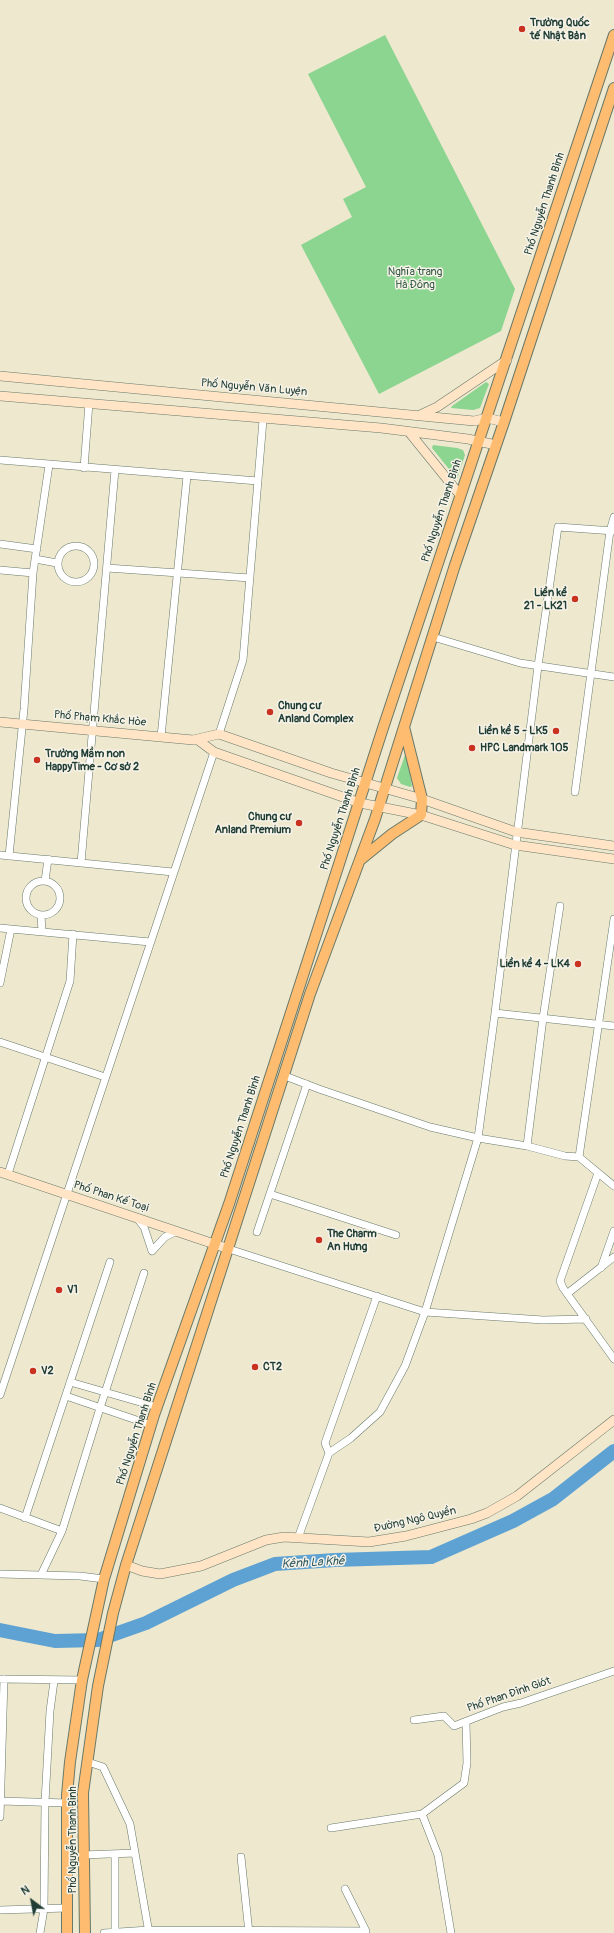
<!DOCTYPE html>
<meta charset="utf-8">
<style>
body{margin:0}
#map{position:relative;width:614px;height:1933px;overflow:hidden;background:#eee8ce;font-family:Pangolin,sans-serif}
canvas{display:block}
.north{position:absolute;left:12px;top:1881px;width:40px;height:40px;-webkit-text-stroke:3px #f7f3e8;paint-order:stroke;rotate:328deg;font-size:11px;font-weight:700;line-height:16px;text-align:center;color:#1f3d34}
.north::after{content:'';display:block;margin:auto;width:14px;height:18px;background:#1f3d34;clip-path:polygon(50% 0,100% 100%,50% 72%,0 100%)}
</style>
<div id="map">
<canvas width="614" height="1933"></canvas>
<div class="north">N</div>
</div>
<script>
const c = document.querySelector('canvas').getContext('2d');
c.lineJoin = 'round';
function fill(path, color) { c.fillStyle = color; c.fill(path, 'evenodd'); }
const poly = rows => new Path2D(rows.map(r => 'M' + r).join(''));
function trace(path, color, width, dash) { c.strokeStyle = color; c.lineWidth = width; c.lineCap = dash ? 'butt' : 'round'; c.setLineDash(dash || []); c.stroke(path); }
function drawText(font, color, halo, rows, align = 'center') {
  c.font = font + ' Pangolin,sans-serif'; c.lineWidth = 3; c.setLineDash([]); c.textBaseline = 'middle'; c.strokeStyle = halo; c.fillStyle = color; for (const [text, x, y, turn = 0] of rows) {
    c.save(); c.translate(x, y); c.rotate((+turn || 0) * Math.PI / 180); c.textAlign = isNaN(turn) ? turn : align; if (halo) c.strokeText(text, 0, 0); c.fillText(text, 0, 0); c.restore();
  }
}
fill(poly([
 [385,35,515,289,501,331,379,394,301,245,352,217,343,199,366,187,308,74],
 [486,382,489,384,480,408,473,410,451,408,452,406],
 [433,445,457,448,463,450,465,455,457,479,432,448],
 [406,752,412,786,410,787,401,784,397,778]
]), '#8cd591');
trace(poly([
 [0,1630,55,1641,98,1640,146,1623,233,1580,275,1564,335,1560,431,1557,513,1521,553,1499,614,1451]
]), '#5da2d2', 14);
const street = poly([
 [0,460,258,481],
 [84,468,89,403],
 [0,544,37,549],
 '58 564a18 18 0 1 1 36 0a18 18 0 1 1-36 0Z',
 [35,559,57,563],
 [107,568,250,578],
 [0,570,33,573],
 [433,637,520,663,614,677],
 [219,734,243,660,263,420],
 [161,737,187,476],
 [575,792,610,531,614,517],
 [0,855,173,872],
 [9,856,24,709,33,573,49,465],
 [81,863,115,470],
 '26 898a17 17 0 1 1 34 0a17 17 0 1 1-34 0Z',
 [45,881,48,859],
 [41,915,42,931],
 [0,928,150,942],
 [0,983,11,929],
 [495,1013,614,1026],
 [0,1042,105,1077],
 [285,1076,319,1089,430,1127,478,1138,527,1146,565,1156,579,1157,614,1186],
 [527,1146,543,1018,560,906],
 [579,1157,614,919],
 [598,1173,560,1281,563,1288,614,1359],
 [8,1174,70,981,73,934],
 [270,1194,396,1235],
 [137,1218,144,1227,152,1251],
 [257,1232,307,1084],
 [229,1249,425,1312,543,1320,586,1319],
 [152,1251,165,1237,177,1231],
 [601,1268,614,1231],
 [568,1293,614,1257],
 [70,1382,157,1407],
 [0,1395,214,752],
 [66,1396,151,1425],
 [329,1453,351,1438,380,1412,405,1366,425,1312,478,1138,495,1013,538,666,558,527,614,531],
 [0,1508,62,1531],
 [25,1518,110,1262],
 [298,1538,329,1453,325,1443,377,1296],
 [0,1574,80,1576,104,1579],
 [41,1575,62,1531,100,1408,144,1273],
 [0,1679,82,1680],
 [414,1720,444,1716,454,1726,503,1707,521,1703,614,1671],
 [88,1762,103,1767,130,1824,149,1933],
 [0,1801,67,1803],
 [422,1814,438,1855,451,1933],
 [0,1817,4,1679],
 [331,1828,422,1814,464,1783,467,1763,466,1722],
 [83,1855,135,1853],
 [241,1857,249,1933],
 [0,1910,67,1908],
 [40,1933,44,1909,45,1802,50,1711,54,1681],
 [104,1933,149,1930,366,1931,345,1889],
 [115,1933,115,1854]
]);
const secondary = poly([
 [0,376,474,421,487,418,504,422],
 [0,396,381,428,468,439,496,445],
 [420,415,437,407,507,360],
 [409,432,460,495],
 [0,722,193,740,219,734,331,773,422,799,516,832,614,846],
 [198,740,214,752,360,803,421,815,515,845,614,859],
 [0,1172,229,1249],
 [126,1565,142,1571,160,1574,201,1566,266,1540,284,1537,369,1542,406,1536,471,1519,487,1513,517,1496,614,1420]
]);
const primary = poly([
 [360,860,392,834,421,815,422,799,404,727],
 [67,1933,67,1795,70,1762,82,1680,104,1579,154,1415,229,1204,383,728,614,35],
 [85,1933,83,1793,98,1686,113,1613,126,1565,310,994,375,819,455,565,504,422,614,88]
]);
trace(street, '#67796a', 8);
trace(secondary, '#67796a', 10);
trace(primary, '#67796a', 12);
trace(street, '#fff', 7);
trace(secondary, '#ffe4c6', 9);
trace(primary, '#febc70', 10);
for (const [x, y, r, color] of [
 [522,29,4,"#c8321e"],
 [575,599,4,"#c8321e"],
 [270,712,4,"#c8321e"],
 [556,731,4,"#c8321e"],
 [472,748,4,"#c8321e"],
 [37,760,4,"#c8321e"],
 [299,823,4,"#c8321e"],
 [578,964,4,"#c8321e"],
 [319,1240,4,"#c8321e"],
 [59,1290,4,"#c8321e"],
 [255,1367,4,"#c8321e"],
 [33,1371,4,"#c8321e"]
]) { const dot = new Path2D(); dot.arc(x, y, r, 0, 2 * Math.PI); c.fillStyle = color; c.fill(dot); trace(dot, '#f7f3e8', 1.5); }
drawText('bold 11px', '#1f3d34', '#f7f3e8', [
 ["Trường Quốc",530,23],
 ["tế Nhật Bản",530,36],
 ["Liền kề",567,593,"right"],
 ["21 - LK21",567,606,"right"],
 ["Chung cư",278,706],
 ["Anland Complex",278,719],
 ["Liền kề 5 - LK5",548,731,"right"],
 ["HPC Landmark 105",480,748],
 ["Trường Mầm non",45,754],
 ["HappyTime - Cơ sở 2",45,767],
 ["Chung cư",291,817,"right"],
 ["Anland Premium",291,830,"right"],
 ["Liền kề 4 - LK4",570,964,"right"],
 ["The Charm",327,1234],
 ["An Hưng",327,1247],
 ["V1",67,1290],
 ["CT2",263,1367],
 ["V2",41,1371]
], 'left');
drawText('11px', '#1f3d34', '#f7f3e8', [
 ["Phố Nguyễn Thanh Bình",545,204,-72],
 ["Phố Nguyễn Văn Luyện",254,388,5],
 ["Phố Nguyễn Thanh Bình",442,511,-72],
 ["Phố Phạm Khắc Hòe",100,719,5],
 ["Phố Nguyễn Thanh Bình",341,819,-72],
 ["Phố Nguyễn Thanh Bình",241,1127,-72],
 ["Phố Phan Kế Toại",111,1197,18],
 ["Phố Nguyễn Thanh Bình",137,1434,-72],
 ["Đường Ngô Quyền",415,1520,-13],
 ["Phố Phan Đình Giót",509,1695,-19],
 ["Phố Nguyễn Thanh Bình",73,1840,-90]
]);
drawText('11px', '#355b47', '#f7f3e8', [
 ["Nghĩa trang",415,272],
 ["Hà Đông",415,285]
]);
drawText('italic 12px', '#325b63', '#f7f3e8', [
 ["Kênh La Khê",313,1563,-3]
]);
</script>
